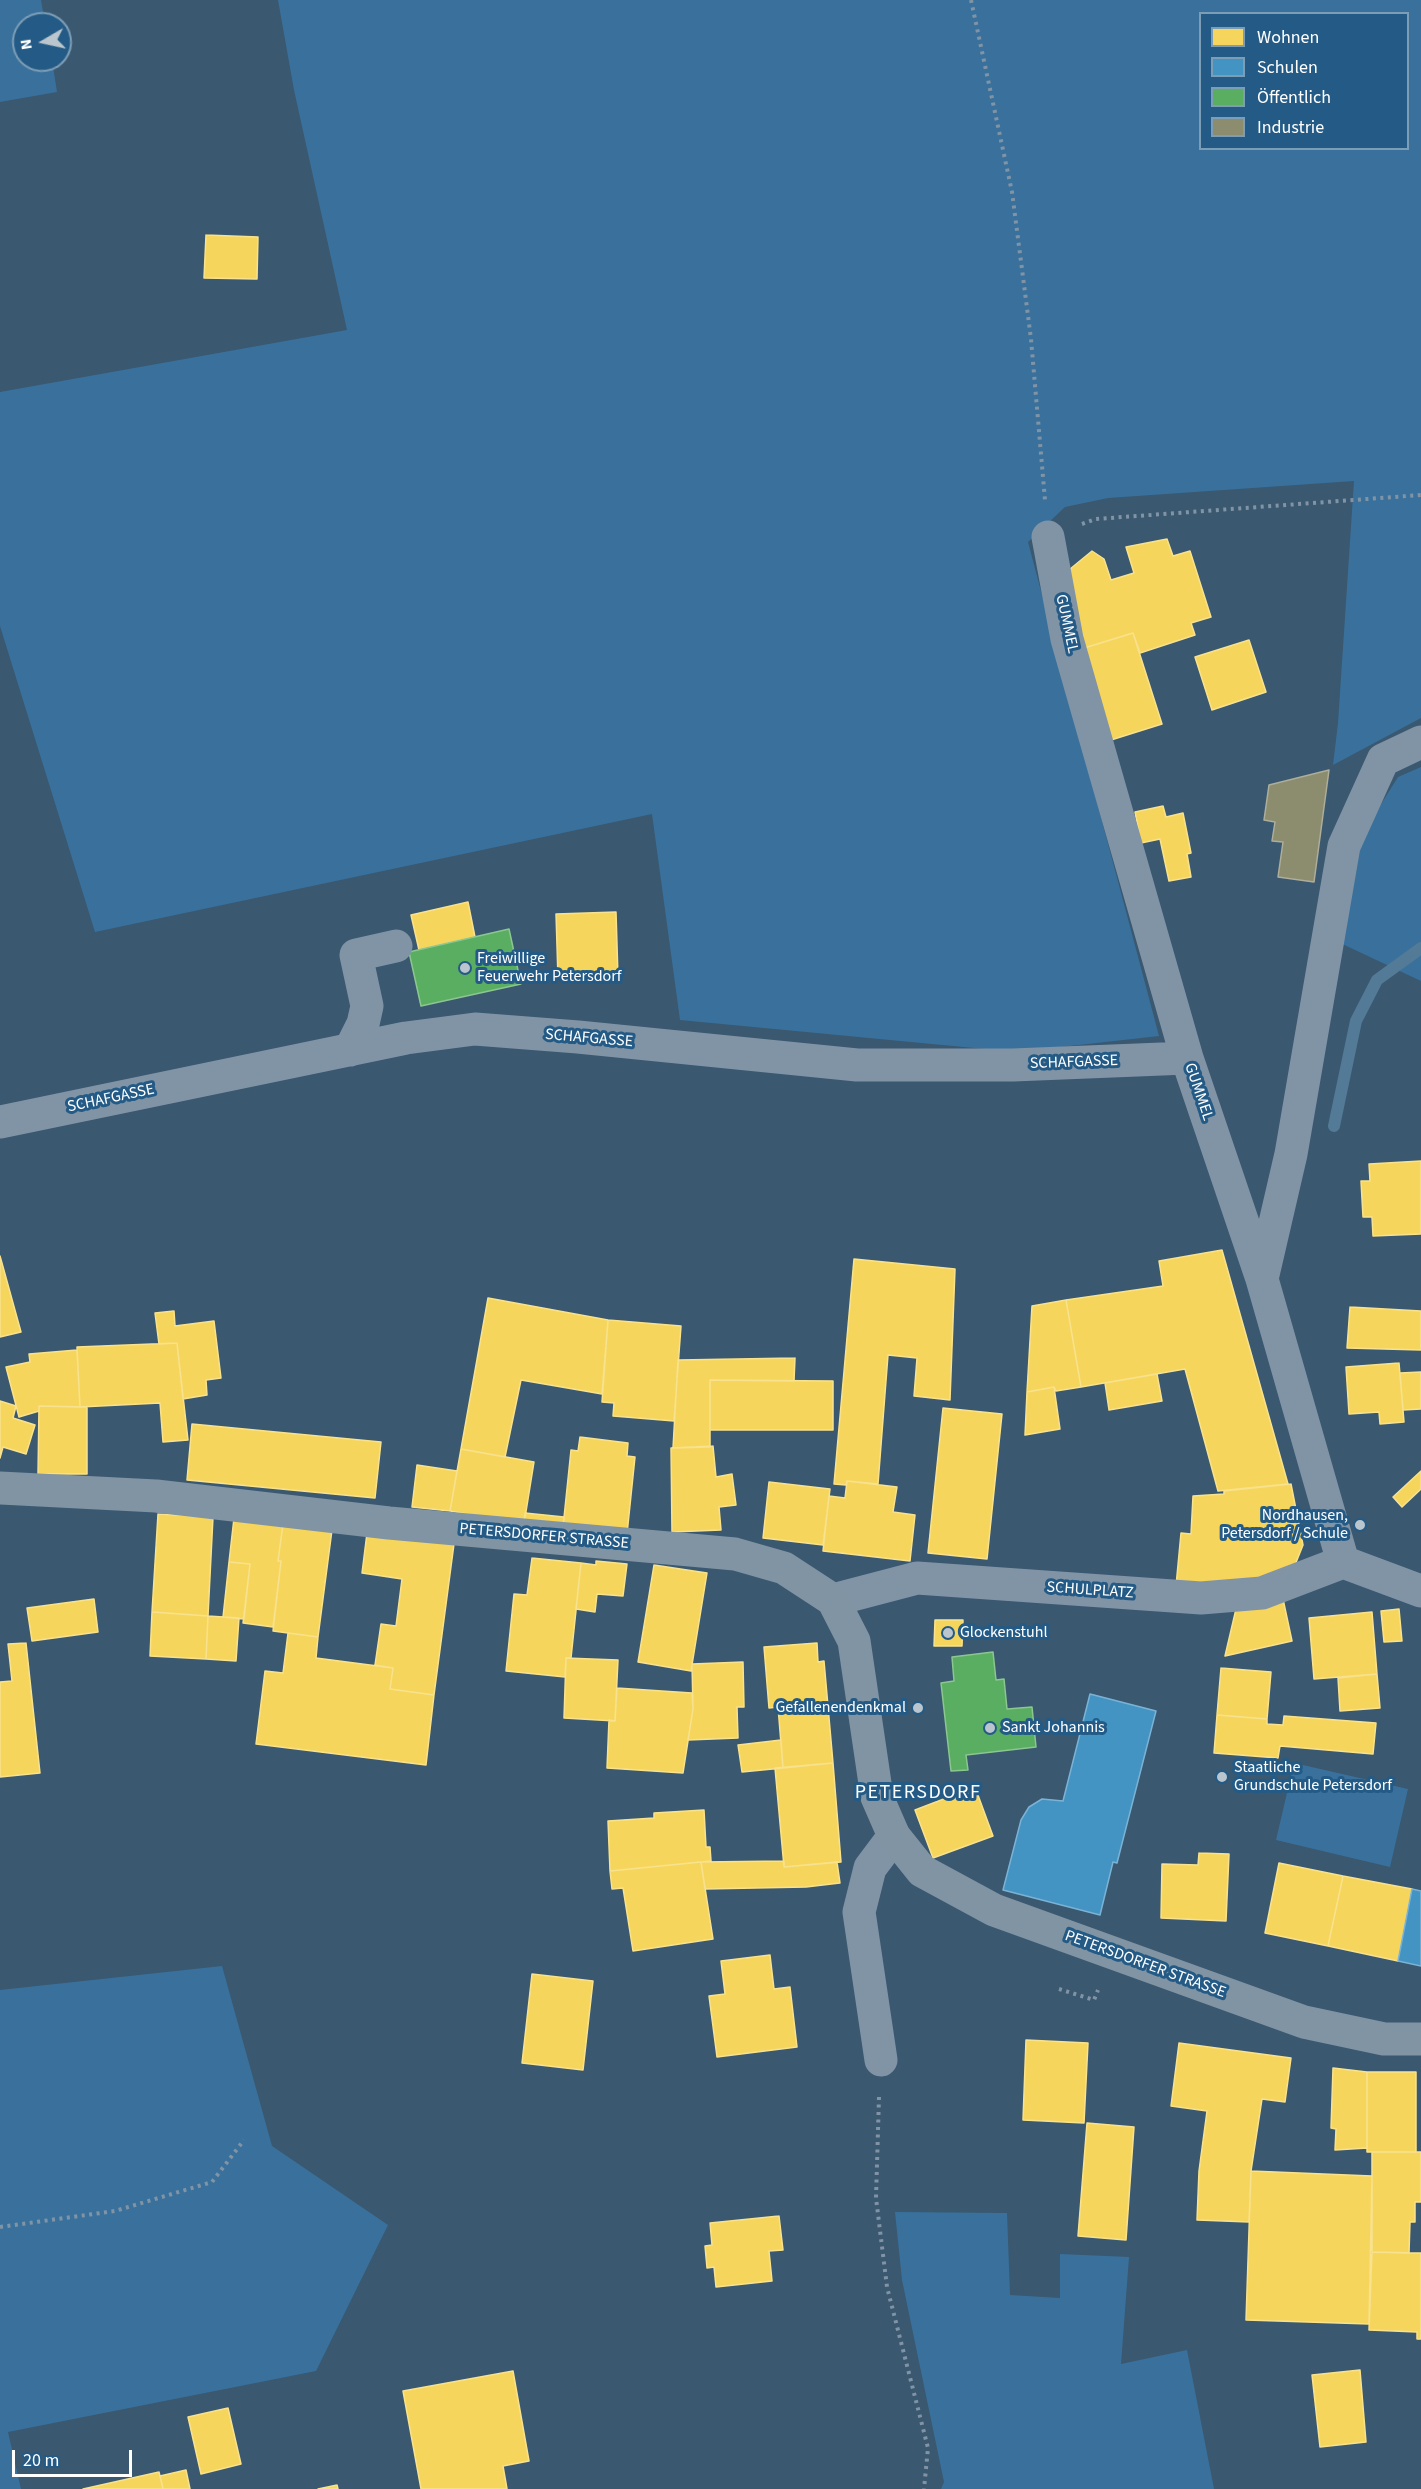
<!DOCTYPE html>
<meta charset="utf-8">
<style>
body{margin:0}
#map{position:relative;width:1421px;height:2489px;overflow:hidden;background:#3a5870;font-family:"Source Sans 3",sans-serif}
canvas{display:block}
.legend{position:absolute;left:1199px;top:12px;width:210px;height:138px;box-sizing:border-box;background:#245b86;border:2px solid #7c9db6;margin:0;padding:8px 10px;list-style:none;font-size:18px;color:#fff}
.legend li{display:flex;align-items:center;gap:12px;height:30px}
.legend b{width:30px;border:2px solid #7c9db6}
.north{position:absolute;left:12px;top:12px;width:60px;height:60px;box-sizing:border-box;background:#245b86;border:2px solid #7c9db6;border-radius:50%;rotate:261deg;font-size:16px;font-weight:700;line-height:24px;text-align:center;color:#fff}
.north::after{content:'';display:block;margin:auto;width:21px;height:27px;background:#bac5cd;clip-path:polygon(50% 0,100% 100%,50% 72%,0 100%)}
.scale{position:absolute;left:12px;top:2450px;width:120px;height:27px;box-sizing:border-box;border:3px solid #fff;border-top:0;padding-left:8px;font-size:18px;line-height:21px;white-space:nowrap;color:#fff;-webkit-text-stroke:4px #245b86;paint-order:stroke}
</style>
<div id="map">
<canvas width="1421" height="2489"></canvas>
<ul class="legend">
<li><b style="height:16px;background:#f6d55c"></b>Wohnen</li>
<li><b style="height:16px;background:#4393c3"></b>Schulen</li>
<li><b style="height:16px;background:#5aae61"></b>Öffentlich</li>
<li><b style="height:16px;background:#8c8c6e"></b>Industrie</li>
</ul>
<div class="north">N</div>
<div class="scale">20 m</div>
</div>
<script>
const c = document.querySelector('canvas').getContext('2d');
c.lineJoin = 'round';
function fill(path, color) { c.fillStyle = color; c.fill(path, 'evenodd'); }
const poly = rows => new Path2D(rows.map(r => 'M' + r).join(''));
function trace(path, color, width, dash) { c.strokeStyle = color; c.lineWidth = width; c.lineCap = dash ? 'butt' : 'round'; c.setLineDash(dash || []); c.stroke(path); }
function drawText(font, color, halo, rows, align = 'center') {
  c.font = font + ' "Source Sans 3",sans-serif'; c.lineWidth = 6; c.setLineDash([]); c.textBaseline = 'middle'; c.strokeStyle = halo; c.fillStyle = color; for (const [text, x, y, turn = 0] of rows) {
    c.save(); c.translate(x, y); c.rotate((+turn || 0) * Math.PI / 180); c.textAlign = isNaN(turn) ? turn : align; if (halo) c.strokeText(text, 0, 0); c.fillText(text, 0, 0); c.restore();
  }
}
fill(poly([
 [0,0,41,0,45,24,24,24,24,60,52,60,57,92,0,102],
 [278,0,1421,0,1421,718,1333,765,1338,723,1354,481,1108,498,1065,507,1028,542,1159,1036,1016,1052,680,1020,652,814,95,932,0,626,0,392,347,330,294,90],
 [1200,14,1408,14,1408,148,1200,148],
 [1421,767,1421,981,1336,941,1363,833,1398,777],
 [1294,1763,1408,1789,1390,1867,1276,1840],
 [222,1966,272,2146,388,2225,316,2371,8,2432,21,2489,0,2489,0,1990],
 [895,2212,1007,2213,1010,2295,1060,2298,1060,2254,1129,2257,1121,2364,1187,2350,1214,2489,941,2489,944,2482,902,2280]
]), '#39719c');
const homes = poly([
 [206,235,258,237,257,279,204,278,206,235],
 [1167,539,1173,556,1190,551,1211,617,1191,623,1195,635,1140,653,1133,633,1081,649,1064,574,1092,551,1104,559,1111,580,1134,573,1126,547,1167,539],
 [1133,633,1162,724,1111,740,1081,649,1133,633],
 [1249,640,1266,692,1212,710,1195,657,1249,640],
 [1163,806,1166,817,1183,813,1191,853,1187,854,1191,877,1169,881,1160,839,1141,843,1135,812,1163,806],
 [468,902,475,937,419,950,411,915,468,902],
 [616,912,618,977,558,978,556,914,616,912],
 [1421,1161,1421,1234,1373,1236,1372,1217,1363,1217,1361,1181,1370,1181,1369,1164,1421,1161],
 [1222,1250,1288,1484,1218,1491,1185,1369,1081,1387,1066,1300,1163,1286,1159,1261,1222,1250],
 [0,1256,21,1332,0,1337,0,1256],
 [854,1259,955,1269,950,1400,914,1396,917,1358,888,1355,878,1484,847,1481,846,1485,834,1484,854,1259],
 [488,1298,608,1320,602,1394,521,1380,505,1457,461,1449,488,1298],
 [1066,1300,1081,1387,1056,1391,1054,1387,1027,1392,1032,1306,1066,1300],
 [1350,1307,1421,1311,1421,1350,1347,1348,1350,1307],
 [174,1311,175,1326,214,1321,221,1378,206,1380,207,1395,183,1399,177,1343,159,1344,155,1313,174,1311],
 [608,1320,681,1326,674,1421,613,1416,614,1403,602,1402,608,1320],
 [177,1343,188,1440,163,1442,160,1403,80,1407,77,1347,177,1343],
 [77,1350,80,1407,39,1406,39,1411,19,1417,6,1367,30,1362,29,1354,77,1350],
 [795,1358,794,1381,710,1380,710,1447,673,1448,678,1360,795,1358],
 [1399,1363,1404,1422,1380,1424,1379,1412,1349,1414,1346,1367,1399,1363],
 [1421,1372,1421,1409,1403,1410,1400,1373,1421,1372],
 [1157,1374,1162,1401,1109,1410,1105,1383,1157,1374],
 [710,1380,833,1381,833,1430,710,1430,710,1380],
 [1054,1387,1060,1429,1025,1435,1027,1392,1054,1387],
 [0,1401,16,1406,13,1418,35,1425,26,1454,3,1447,0,1458,0,1401],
 [39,1406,87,1407,87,1474,38,1474,39,1406],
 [943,1408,1002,1414,987,1559,928,1553,943,1408],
 [192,1424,381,1442,375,1498,187,1480,192,1424],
 [580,1437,628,1443,627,1456,635,1457,627,1534,563,1527,571,1450,578,1451,580,1437],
 [713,1446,716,1477,732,1474,736,1505,719,1507,721,1530,672,1532,671,1448,713,1446],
 [461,1449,534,1462,524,1524,450,1511,461,1449],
 [417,1465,457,1471,450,1511,412,1507,417,1465],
 [1421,1471,1421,1489,1402,1507,1393,1497,1421,1471],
 [847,1481,897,1487,893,1512,915,1515,910,1561,823,1551,829,1496,845,1498,847,1481],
 [769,1482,830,1489,823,1545,763,1538,769,1482],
 [1291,1484,1303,1545,1295,1565,1261,1583,1176,1586,1181,1533,1191,1534,1193,1496,1224,1494,1224,1491,1291,1484],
 [525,1513,564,1517,563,1527,524,1524,525,1513],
 [158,1514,213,1517,208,1616,152,1612,158,1514],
 [234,1518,283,1524,278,1561,281,1561,273,1627,243,1623,250,1564,229,1562,234,1518],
 [283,1524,332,1530,318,1637,273,1631,281,1561,278,1561,283,1524],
 [367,1533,454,1544,434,1695,390,1689,393,1668,375,1665,381,1624,396,1626,402,1579,362,1573,367,1533],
 [532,1558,581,1563,571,1658,566,1658,565,1677,506,1671,514,1594,527,1595,532,1558],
 [596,1561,627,1564,623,1596,597,1594,595,1612,576,1609,581,1563,596,1565,596,1561],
 [229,1562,250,1564,244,1619,223,1617,229,1562],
 [654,1565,707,1573,691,1671,638,1662,654,1565],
 [94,1599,98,1632,32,1641,27,1608,94,1599],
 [1283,1599,1292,1641,1225,1656,1236,1609,1283,1599],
 [1399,1609,1402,1641,1384,1642,1381,1611,1399,1609],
 [152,1612,208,1616,206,1659,150,1656,152,1612],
 [1372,1612,1377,1674,1314,1679,1309,1618,1372,1612],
 [208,1616,239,1618,236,1661,206,1659,208,1616],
 [935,1620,963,1620,962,1646,934,1646,935,1620],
 [288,1633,318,1637,316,1658,393,1668,390,1689,434,1695,426,1765,256,1744,265,1671,283,1673,288,1633],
 [26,1643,40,1773,0,1777,0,1682,12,1681,8,1644,26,1643],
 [817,1643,818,1662,824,1661,833,1763,783,1768,778,1707,769,1708,764,1647,817,1643],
 [566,1658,618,1660,615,1721,564,1718,566,1658],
 [743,1662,744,1707,737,1707,738,1738,688,1740,693,1709,692,1664,743,1662],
 [1221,1668,1271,1672,1267,1719,1217,1715,1221,1668],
 [1377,1674,1380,1708,1340,1711,1338,1678,1377,1674],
 [617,1688,692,1693,693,1709,683,1773,607,1768,609,1720,615,1721,617,1688],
 [1217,1715,1267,1719,1267,1724,1283,1725,1284,1716,1376,1723,1373,1754,1280,1746,1278,1758,1214,1753,1217,1715],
 [781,1740,783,1768,742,1772,738,1745,781,1740],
 [833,1763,841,1862,784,1867,775,1768,833,1763],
 [975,1787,993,1836,933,1858,915,1810,975,1787],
 [704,1810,706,1847,710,1847,711,1861,610,1871,608,1821,654,1818,654,1813,704,1810],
 [1199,1853,1229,1854,1226,1921,1161,1918,1162,1864,1198,1865,1199,1853],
 [784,1861,784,1867,837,1862,840,1883,806,1887,705,1889,701,1862,784,1861],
 [701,1862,713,1939,633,1951,623,1888,612,1889,610,1871,701,1862],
 [1279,1863,1343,1876,1328,1946,1265,1933,1279,1863],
 [1343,1876,1412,1889,1398,1961,1328,1946,1343,1876],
 [770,1955,774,1989,790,1987,797,2047,717,2057,709,1996,725,1994,721,1961,770,1955],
 [532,1974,593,1981,583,2070,522,2063,532,1974],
 [1026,2040,1088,2043,1084,2123,1023,2120,1026,2040],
 [1179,2043,1291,2058,1285,2102,1262,2099,1251,2171,1249,2222,1197,2220,1199,2171,1207,2111,1171,2106,1179,2043],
 [1333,2068,1367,2072,1367,2148,1335,2150,1336,2129,1331,2128,1333,2068],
 [1367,2072,1416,2072,1416,2152,1367,2152,1367,2072],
 [1087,2123,1134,2127,1126,2240,1078,2236,1087,2123],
 [1372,2152,1421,2152,1421,2202,1415,2202,1415,2222,1410,2222,1409,2253,1372,2252,1372,2152],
 [1251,2171,1372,2176,1369,2324,1246,2320,1251,2171],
 [779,2216,783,2250,769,2251,772,2281,716,2287,714,2267,707,2268,705,2246,712,2245,710,2223,779,2216],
 [1372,2252,1421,2253,1421,2339,1417,2339,1417,2332,1369,2330,1372,2252],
 [1360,2370,1366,2442,1320,2447,1312,2375,1360,2370],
 [513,2371,529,2461,503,2466,507,2489,421,2489,403,2391,513,2371],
 [228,2408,241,2464,201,2474,188,2417,228,2408],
 [186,2470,190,2489,163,2489,160,2476,186,2470],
 [159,2472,163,2489,83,2489,159,2472],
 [337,2485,338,2489,318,2489,337,2485]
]);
fill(homes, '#f6d55c');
trace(homes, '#f9e28d', 1.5);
const schools = poly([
 [1090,1694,1156,1711,1117,1863,1113,1862,1100,1915,1003,1890,1021,1820,1029,1807,1042,1799,1063,1801,1090,1694],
 [1412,1889,1421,1891,1421,1966,1398,1961,1412,1889]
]);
fill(schools, '#4393c3');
trace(schools, '#7bb3d5', 1.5);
const public = poly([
 [509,929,521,984,421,1006,409,952,509,929],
 [993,1652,996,1680,1004,1679,1007,1709,1032,1707,1036,1747,966,1755,968,1770,951,1771,941,1683,954,1681,952,1657,993,1652]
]);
fill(public, '#5aae61');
trace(public, '#8cc690', 1.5);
const industry = poly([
 [1329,770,1314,882,1278,877,1283,842,1272,841,1275,822,1264,820,1269,785,1329,770]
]);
fill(industry, '#8c8c6e');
trace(industry, '#aeae9a', 1.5);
trace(poly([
 [1334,1126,1356,1021,1377,980,1421,948]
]), '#537a96', 12);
trace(poly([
 [971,0,1012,192,1031,339,1045,500],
 [1082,524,1096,519,1421,495],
 [1059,1989,1094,2000,1098,1990],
 [879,2097,876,2198,887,2287,928,2448,924,2489],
 [0,2227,115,2211,212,2182,244,2140]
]), '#8194a6', 4, [3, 4.5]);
trace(poly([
 [1048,537,1067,639,1187,1058,1262,1279,1343,1562],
 [350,1050,363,1024,367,1006,356,955,396,946],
 [0,1122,406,1038,475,1029,578,1037,857,1065,1013,1065,1187,1058],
 [1262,1279,1291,1154,1344,846,1383,760,1421,742],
 [1343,1562,1421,1591],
 [833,1600,917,1578,1201,1598,1262,1593,1343,1562],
 [881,2060,859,1912,870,1868,894,1836]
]), '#8194a6', 33);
trace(poly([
 [0,1488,156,1496,389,1523,735,1554,784,1568,833,1600,854,1641,877,1797,894,1836,922,1871,994,1910,1304,2022,1384,2039,1421,2039]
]), '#8094a3', 33);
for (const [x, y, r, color] of [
 [465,968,6,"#bac5cd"],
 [1360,1525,6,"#bac5cd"],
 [948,1633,6,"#bac5cd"],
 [918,1708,6,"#bac5cd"],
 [990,1728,6,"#bac5cd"],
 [1222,1777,6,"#bac5cd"]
]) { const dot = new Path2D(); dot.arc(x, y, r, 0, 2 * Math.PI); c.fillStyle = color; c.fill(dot); trace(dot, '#245b86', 2); }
drawText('16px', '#fff', '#245b86', [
 ["GUMMEL",1066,624,78],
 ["SCHAFGASSE",589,1039,5],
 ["SCHAFGASSE",1074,1063,-2],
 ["GUMMEL",1198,1092,71],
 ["SCHAFGASSE",111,1099,-12],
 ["PETERSDORFER STRASSE",544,1537,5],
 ["SCHULPLATZ",1090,1591,4],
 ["PETERSDORFER STRASSE",1145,1965,20]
]);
drawText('16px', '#fff', '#245b86', [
 ["Freiwillige",477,959],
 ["Feuerwehr Petersdorf",477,977],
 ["Nordhausen,",1348,1516,"right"],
 ["Petersdorf / Schule",1348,1534,"right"],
 ["Glockenstuhl",960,1633],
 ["Gefallenendenkmal",906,1708,"right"],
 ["Sankt Johannis",1002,1728],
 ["Staatliche",1234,1768],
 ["Grundschule Petersdorf",1234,1786]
], 'left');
c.letterSpacing = '1.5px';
drawText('20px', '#fff', '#245b86', [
 ["PETERSDORF",918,1794]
]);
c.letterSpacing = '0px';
</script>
